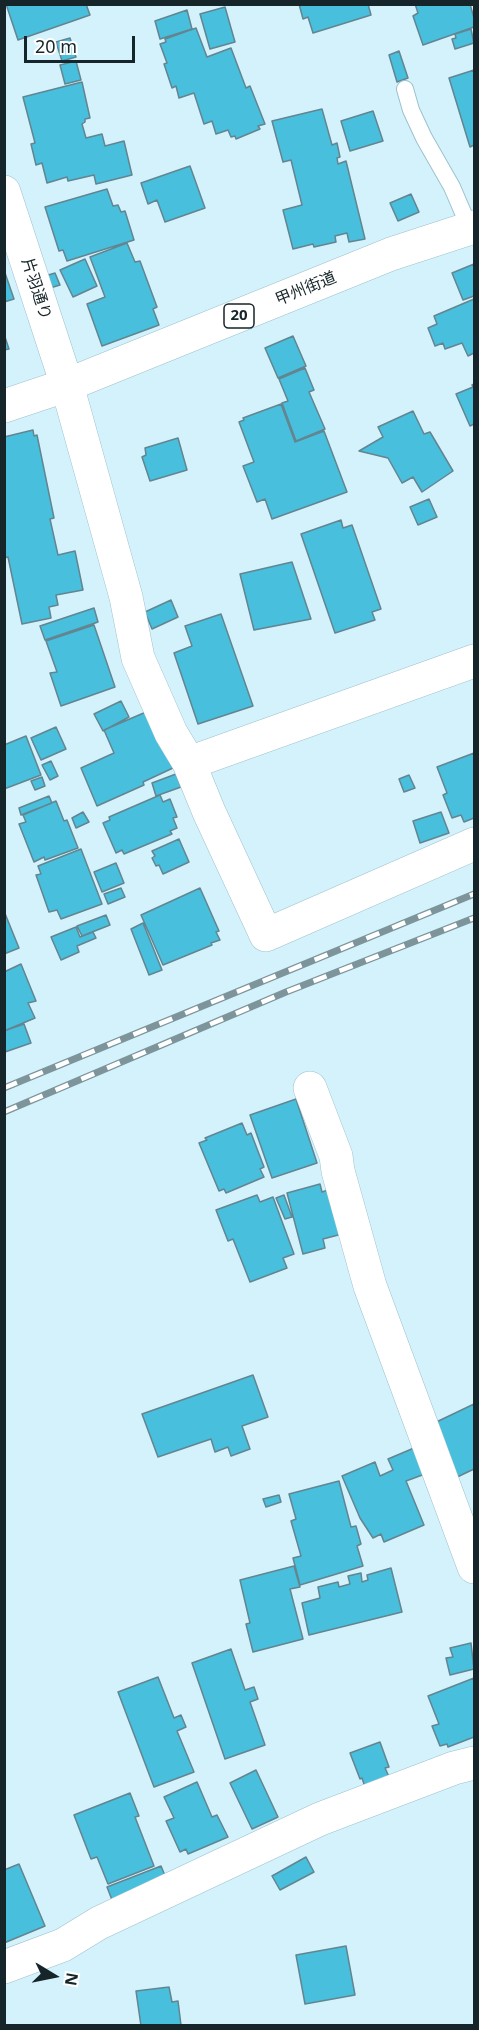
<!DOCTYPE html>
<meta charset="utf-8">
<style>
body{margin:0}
#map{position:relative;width:479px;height:2030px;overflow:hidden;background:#d4f2fc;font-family:"Noto Sans",sans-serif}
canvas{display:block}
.frame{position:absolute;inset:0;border:6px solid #162529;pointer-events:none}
.north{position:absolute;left:24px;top:1946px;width:60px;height:60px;-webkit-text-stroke:4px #fff;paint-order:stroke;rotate:100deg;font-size:16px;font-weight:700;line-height:24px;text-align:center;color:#162529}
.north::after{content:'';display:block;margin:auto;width:21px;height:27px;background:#162529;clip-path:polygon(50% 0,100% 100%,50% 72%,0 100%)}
.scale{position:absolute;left:24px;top:36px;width:111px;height:27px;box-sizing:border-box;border:3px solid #162529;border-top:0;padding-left:8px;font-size:18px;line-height:21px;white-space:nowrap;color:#162529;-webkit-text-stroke:4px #fff;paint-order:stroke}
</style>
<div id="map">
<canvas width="479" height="2030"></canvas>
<div class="frame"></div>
<div class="north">N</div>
<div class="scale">20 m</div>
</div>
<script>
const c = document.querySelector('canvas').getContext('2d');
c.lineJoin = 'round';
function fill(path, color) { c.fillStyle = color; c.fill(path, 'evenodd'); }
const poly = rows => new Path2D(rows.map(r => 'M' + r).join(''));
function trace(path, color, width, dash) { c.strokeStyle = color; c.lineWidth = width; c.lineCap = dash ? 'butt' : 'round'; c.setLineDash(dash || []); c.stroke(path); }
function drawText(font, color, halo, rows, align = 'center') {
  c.font = font + ' "Noto Sans","Noto Sans JP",sans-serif'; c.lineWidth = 6; c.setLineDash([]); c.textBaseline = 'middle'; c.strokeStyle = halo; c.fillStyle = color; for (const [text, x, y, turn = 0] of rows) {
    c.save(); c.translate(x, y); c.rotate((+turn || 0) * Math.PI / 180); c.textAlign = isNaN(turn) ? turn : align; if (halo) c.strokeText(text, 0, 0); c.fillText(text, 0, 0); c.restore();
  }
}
const building = poly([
 [6,4,86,4,90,15,18,40,6,4],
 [299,4,368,4,371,15,313,33,308,17,303,19,299,4],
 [415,4,470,4,474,18,474,27,423,45,413,16,418,13,415,4],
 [225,7,235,42,210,49,200,14,225,7],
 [187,10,192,29,160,39,155,21,187,10],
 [196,28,207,57,231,48,246,88,250,86,265,124,258,126,260,129,236,139,235,136,231,137,228,130,216,134,212,121,204,124,194,93,179,98,176,86,172,88,164,64,167,63,160,44,166,42,165,39,196,28],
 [471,29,474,43,455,49,452,39,456,38,455,34,471,29],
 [70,38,76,57,62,61,56,42,70,38],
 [399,51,408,78,397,82,389,55,399,51],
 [76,61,81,80,65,84,60,65,76,61],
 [474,70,474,145,470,147,449,78,474,70],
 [82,82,90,118,85,119,85,122,82,124,86,138,102,134,105,146,124,141,132,175,96,184,94,175,68,181,67,177,47,183,42,163,36,165,31,144,35,143,23,97,82,82],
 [322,109,332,145,337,143,340,157,337,158,338,164,346,161,365,239,349,242,347,233,335,236,336,242,314,247,313,244,293,249,283,210,302,205,291,160,283,162,272,121,322,109],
 [373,111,383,141,350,151,341,121,373,111],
 [190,166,205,208,165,222,157,200,148,204,141,183,190,166],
 [107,189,113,206,118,205,121,212,125,211,134,240,67,261,63,250,59,251,45,207,107,189],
 [411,194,419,212,398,221,390,203,411,194],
 [127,243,135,262,140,261,157,307,153,309,159,325,102,346,87,304,105,297,90,257,127,243],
 [85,259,97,286,73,297,60,270,85,259],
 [474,264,474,296,463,300,452,273,474,264],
 [4,270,14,299,4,302,4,270],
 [55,273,60,285,50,288,45,276,55,273],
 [474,299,474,353,468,356,462,343,445,349,443,343,435,346,428,328,437,324,434,316,474,299],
 [4,334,9,349,4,350,4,334],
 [293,336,306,366,278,378,265,348,293,336],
 [305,368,314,390,309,392,325,429,296,441,282,403,288,401,279,379,305,368],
 [474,384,474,424,470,426,456,394,473,387,472,385,474,384],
 [281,404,295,442,324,431,347,492,272,519,265,499,257,502,243,466,254,462,239,422,244,420,243,418,281,404],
 [413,411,424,434,430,432,453,471,422,492,413,477,402,483,388,458,359,451,383,437,378,427,413,411],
 [33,430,34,436,37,435,54,518,50,519,58,555,75,551,83,590,56,595,58,605,49,607,51,618,22,624,8,557,4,558,4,437,33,430],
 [178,438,187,470,150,481,142,457,146,455,145,448,178,438],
 [429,499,437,517,418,525,410,507,429,499],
 [341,520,343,528,352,525,381,609,372,612,375,620,335,633,301,534,341,520],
 [292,562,311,619,254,630,240,574,292,562],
 [171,600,178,617,152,629,145,612,171,600],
 [94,608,98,622,45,640,40,626,94,608],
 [221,614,253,706,198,724,174,653,192,646,185,626,221,614],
 [94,625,115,687,61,706,50,673,57,672,46,641,94,625],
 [121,701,129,717,103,731,94,714,121,701],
 [146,712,173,768,143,782,144,785,97,806,81,768,114,753,104,730,146,712],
 [56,727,66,749,41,760,31,738,56,727],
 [26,736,41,775,4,789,4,745,26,736],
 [474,753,474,818,464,822,461,815,452,818,443,795,447,793,437,767,474,753],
 [51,761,58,776,50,780,42,765,51,761],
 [176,774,181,787,156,796,152,783,176,774],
 [409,775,415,788,404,792,399,779,409,775],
 [42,777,45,786,35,790,31,781,42,777],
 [160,795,163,802,170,799,177,817,173,818,177,828,170,831,172,834,124,854,122,850,116,853,103,823,110,820,109,817,160,795],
 [49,796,52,803,21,815,19,808,49,796],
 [56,801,64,821,67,820,78,848,45,860,44,857,34,862,19,824,26,822,23,815,56,801],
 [83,812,89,822,76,828,72,818,83,812],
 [441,812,449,833,420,843,413,821,441,812],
 [179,839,189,862,163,874,159,865,156,866,152,858,155,856,152,851,179,839],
 [81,849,102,904,61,919,57,910,49,912,36,875,41,874,38,866,81,849],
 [116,863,124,883,102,892,94,872,116,863],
 [121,888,125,897,108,904,104,894,121,888],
 [200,888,219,931,216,932,220,940,211,943,212,945,163,965,141,915,200,888],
 [4,911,19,948,4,954,4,911],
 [106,915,110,925,82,936,77,926,106,915],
 [143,923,162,970,149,975,131,929,143,923],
 [76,927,80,937,93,932,96,938,77,946,79,952,61,960,51,937,76,927],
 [21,964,36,1001,28,1003,35,1018,4,1031,4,972,21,964],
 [24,1024,31,1043,5,1052,4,1031,24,1024],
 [296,1099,317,1163,272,1178,250,1115,296,1099],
 [242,1123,247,1135,251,1133,264,1167,260,1169,264,1177,226,1193,224,1189,219,1191,199,1143,207,1140,205,1138,242,1123],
 [320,1184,322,1192,328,1190,342,1234,323,1239,325,1248,303,1254,287,1193,320,1184],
 [257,1195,260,1202,273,1197,294,1254,283,1258,287,1268,250,1282,233,1239,228,1241,216,1210,257,1195],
 [284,1195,292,1217,285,1219,276,1198,284,1195],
 [253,1375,268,1417,242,1426,250,1449,231,1456,228,1447,215,1452,211,1439,158,1457,142,1414,253,1375],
 [474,1404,474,1469,451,1480,428,1426,474,1404],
 [414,1448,425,1474,406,1481,424,1525,384,1542,381,1534,373,1538,360,1518,342,1476,375,1462,380,1476,393,1470,388,1459,414,1448],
 [339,1481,351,1527,356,1526,361,1544,357,1546,363,1566,300,1585,293,1558,301,1556,291,1521,296,1519,289,1494,339,1481],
 [279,1495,281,1502,266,1507,263,1499,279,1495],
 [294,1566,300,1587,290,1589,303,1639,253,1652,246,1624,250,1623,240,1580,294,1566],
 [391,1568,402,1612,309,1635,302,1603,320,1598,318,1587,338,1582,339,1587,350,1584,348,1576,361,1573,362,1582,368,1580,367,1575,391,1568],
 [471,1643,474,1669,450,1675,446,1658,453,1657,450,1648,471,1643],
 [231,1649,245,1690,254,1687,258,1699,250,1702,265,1745,225,1759,192,1663,231,1649],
 [158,1677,174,1718,181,1715,186,1727,177,1731,194,1772,154,1787,118,1692,158,1677],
 [474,1678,474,1737,448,1747,447,1744,440,1746,432,1726,439,1724,428,1696,474,1678],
 [380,1742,389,1767,385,1768,391,1781,366,1790,362,1778,360,1779,350,1753,380,1742],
 [256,1770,278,1817,252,1829,230,1783,256,1770],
 [197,1782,212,1817,217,1815,228,1837,188,1854,186,1849,180,1852,166,1821,174,1818,164,1797,197,1782],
 [130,1793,139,1816,135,1817,154,1866,108,1884,97,1857,91,1859,74,1815,130,1793],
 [306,1857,314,1872,280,1890,272,1876,306,1857],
 [19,1864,45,1926,4,1943,4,1870,19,1864],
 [161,1866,166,1878,112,1900,107,1887,161,1866],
 [346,1946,355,1995,305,2004,296,1955,346,1946],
 [169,1987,172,2002,178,2001,181,2025,141,2026,136,1991,169,1987]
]);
fill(building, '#47bfdd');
trace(building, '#628590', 1.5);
const lane = poly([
 [405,89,411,110,424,138,452,187,470,229]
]);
const street = poly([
 [4,192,67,385,126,597,138,658,171,733,189,763,209,812,266,935,474,844],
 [189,763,474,661],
 [310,1088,336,1156,338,1171,370,1286,474,1567],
 [4,1967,63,1945,99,1923,320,1819,454,1768,474,1763]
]);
const highway = poly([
 [4,406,67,385,391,254,474,227]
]);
trace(lane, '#9cc1cc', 18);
trace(street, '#9cc1cc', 34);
trace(highway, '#9cc1cc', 34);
trace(lane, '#fff', 16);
trace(street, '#fff', 33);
trace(highway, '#fff', 33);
const rail = poly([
 [4,1088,474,894],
 [4,1112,286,992,474,918]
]);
trace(rail, '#7d949b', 7);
trace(rail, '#fff', 4.5, [14]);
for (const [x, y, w] of [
 [239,316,30]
]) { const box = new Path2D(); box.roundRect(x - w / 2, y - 12, w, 24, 4.5); c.fillStyle = '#fff'; c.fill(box); trace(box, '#162529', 1.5); }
drawText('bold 15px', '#162529', null, [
 ["20",239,316]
]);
drawText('16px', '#162529', '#fff', [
 ["片羽通り",36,289,72],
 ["甲州街道",306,289,-22]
]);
</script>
